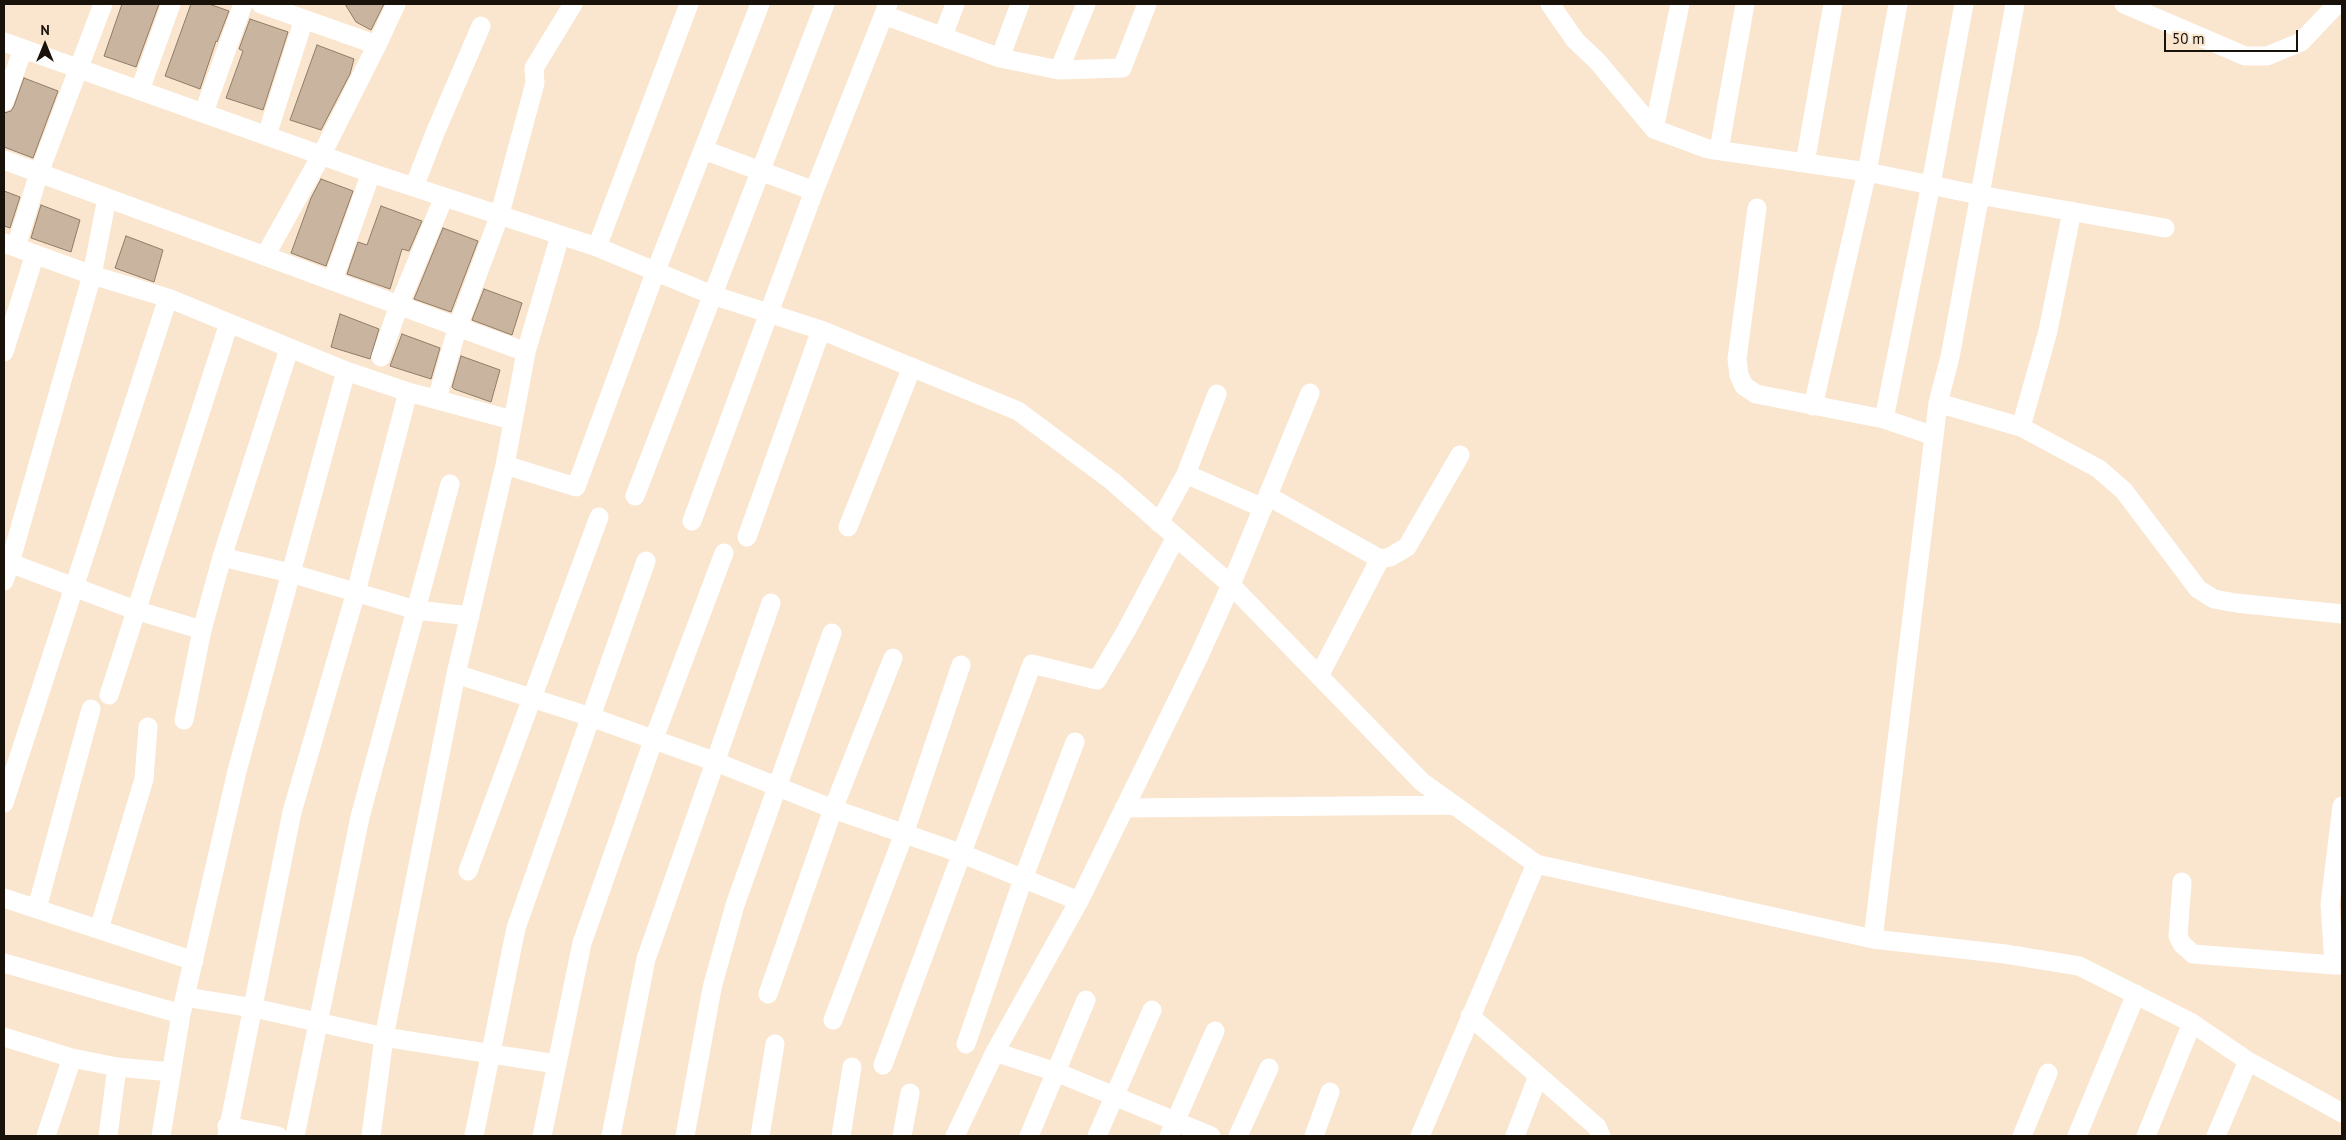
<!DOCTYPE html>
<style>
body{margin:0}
#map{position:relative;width:2346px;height:1140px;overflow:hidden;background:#fae5ce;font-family:"PT Sans",sans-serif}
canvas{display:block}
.frame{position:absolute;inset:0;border:5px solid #19120a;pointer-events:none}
.north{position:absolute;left:20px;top:20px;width:50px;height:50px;-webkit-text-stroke:4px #fae5ce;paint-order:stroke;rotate:0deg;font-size:14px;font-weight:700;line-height:20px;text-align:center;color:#19120a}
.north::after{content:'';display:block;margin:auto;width:18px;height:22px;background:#19120a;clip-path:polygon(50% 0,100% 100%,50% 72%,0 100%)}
.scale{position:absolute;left:2164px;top:30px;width:134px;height:22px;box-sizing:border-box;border:2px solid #19120a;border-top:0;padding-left:6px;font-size:15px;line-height:18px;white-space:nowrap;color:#19120a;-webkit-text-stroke:4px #fae5ce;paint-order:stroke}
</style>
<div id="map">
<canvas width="2346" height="1140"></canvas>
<div class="frame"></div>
<div class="north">N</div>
<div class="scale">50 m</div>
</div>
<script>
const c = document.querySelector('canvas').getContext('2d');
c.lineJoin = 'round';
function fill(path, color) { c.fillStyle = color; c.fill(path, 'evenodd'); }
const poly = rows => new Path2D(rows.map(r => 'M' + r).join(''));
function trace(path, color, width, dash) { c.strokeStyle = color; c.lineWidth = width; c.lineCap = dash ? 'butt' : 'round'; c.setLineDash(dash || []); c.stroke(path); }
const building = poly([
 [122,4,159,4,136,67,104,56,122,4],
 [191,4,209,4,229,11,217,42,216,41,200,89,165,76,191,4],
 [345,4,384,4,371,30,356,22,345,4],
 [250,19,288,32,263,110,226,98,243,51,239,49,250,19],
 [317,45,354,59,350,74,321,130,290,120,317,45],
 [24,78,58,91,33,158,4,147,4,113,11,111,14,106,24,78],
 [321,179,353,191,326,266,291,253,311,198,321,179],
 [4,191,20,197,10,228,4,226,4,191],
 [41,205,80,220,71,252,31,238,41,205],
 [381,206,422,221,409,251,402,249,390,289,347,274,358,242,367,245,381,206],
 [443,228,478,241,451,312,414,299,443,228],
 [126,236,163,250,154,282,115,268,126,236],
 [484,289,522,303,512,335,472,320,484,289],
 [340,314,379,329,370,359,331,347,340,314],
 [402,334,440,348,431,379,390,366,402,334],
 [461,356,500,370,491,402,454,389,452,387,461,356]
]);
fill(building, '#c9b59f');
trace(building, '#8f7c67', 1);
trace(poly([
 [261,4,377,45,322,154,265,256],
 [1550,4,1575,40,1598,62,1654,129,1708,149,1867,172,1979,195,2165,228],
 [2124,4,2245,56,2267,56,2301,42,2337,4],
 [884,15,1000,58,1059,70,1122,68,1147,4],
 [943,36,955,4],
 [4,42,371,173,597,247,712,295,821,330,1018,411,1112,481,1231,585,1422,782,1536,864,1873,939,2005,954,2079,966,2192,1023,2248,1061,2342,1113],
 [377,45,396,4],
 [1000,58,1020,4],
 [1059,70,1086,4],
 [140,90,171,4],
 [4,102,23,49],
 [204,112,243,4],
 [1654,129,1680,4],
 [267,135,304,19],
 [704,150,814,191],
 [1719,150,1745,4],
 [4,160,526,352],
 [1805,163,1833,4],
 [414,187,435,133,481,26],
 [1757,208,1737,359,1739,375,1744,386,1756,394,1884,419,1934,436],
 [4,243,92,275,168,298,346,371,408,392,512,420],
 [16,247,39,173,103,4],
 [597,247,689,4],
 [333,280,371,173],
 [4,352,35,254],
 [381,357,399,305,444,197],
 [437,399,457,329,499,217,535,83,534,68,573,4],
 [1938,403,2021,427,2099,469,2124,491,2198,589,2214,599,2236,603,2342,614],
 [1813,406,1867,172,1898,4],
 [1884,419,1931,184,1964,4],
 [2021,427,2048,331,2072,211],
 [505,465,576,487,655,273,760,4],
 [1186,474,1217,394],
 [635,496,825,4],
 [1268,496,1380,559,1390,557,1407,547,1460,455],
 [692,521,814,191,888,4],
 [1159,523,1186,474,1263,508],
 [848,527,912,367],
 [747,537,821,330],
 [222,557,290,573,416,610,470,616],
 [4,561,10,563,92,275,107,198],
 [4,581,10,563,135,610,202,630,222,557,289,349],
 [456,674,591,717,716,762,833,809,960,853,1079,901],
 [1319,676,1380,559],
 [109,695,229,323],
 [184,720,202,630],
 [4,803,168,298],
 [2342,806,2330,904,2334,965,2342,965],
 [1124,808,1453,805],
 [468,871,599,517],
 [2182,882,2178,936,2182,944,2193,954,2334,965],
 [4,898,194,961],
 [37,908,91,709],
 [99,929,144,779,148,727],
 [1873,939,1938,403,1950,357,2015,4],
 [4,963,181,1014],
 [768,994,833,809,893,658],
 [185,997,254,1008,384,1037,556,1064],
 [1470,1016,1597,1127,1601,1136],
 [833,1020,904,834,961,665],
 [4,1037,72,1058,117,1067,171,1072],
 [966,1044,1023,879,1075,742],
 [995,1052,1056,1072,1211,1136],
 [883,1065,1032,664,1097,680,1126,631,1176,537],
 [227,1126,278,1136],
 [46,1136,72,1058],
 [108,1136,117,1067],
 [161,1136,181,1014,237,771,346,371],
 [227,1136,292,812,356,592,408,392],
 [295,1136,360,817,450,484],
 [371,1136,384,1037,456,674,505,465,526,352,560,236],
 [474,1136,516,928,646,561],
 [542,1136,582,943,653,741,724,553],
 [611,1136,646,959,771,603],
 [685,1136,712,988,735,905,832,633],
 [760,1136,775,1044],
 [841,1136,852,1067],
 [902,1136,910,1093],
 [955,1136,995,1052,1079,901,1198,658,1231,585,1310,393],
 [1029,1136,1086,1000],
 [1097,1136,1152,1010],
 [1169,1136,1215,1031],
 [1238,1136,1269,1068],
 [1314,1136,1330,1092],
 [1420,1136,1536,864],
 [1515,1136,1538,1076],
 [2022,1136,2048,1073],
 [2077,1136,2136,994],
 [2146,1136,2192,1023],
 [2216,1136,2248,1061]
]), '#fff', 19);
</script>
